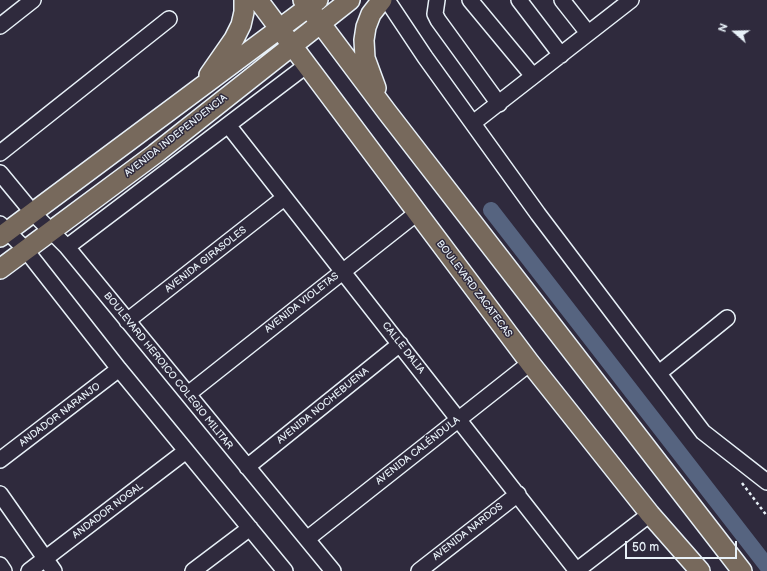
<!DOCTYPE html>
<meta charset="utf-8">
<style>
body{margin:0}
#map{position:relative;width:767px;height:571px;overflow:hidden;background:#2f2a3d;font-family:"Balsamiq Sans",sans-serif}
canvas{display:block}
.north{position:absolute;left:715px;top:12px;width:40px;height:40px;-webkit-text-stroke:3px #2f2a3d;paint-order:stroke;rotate:290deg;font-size:11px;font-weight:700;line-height:16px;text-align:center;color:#e8f1f8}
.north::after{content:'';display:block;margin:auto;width:14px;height:18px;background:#e8f1f8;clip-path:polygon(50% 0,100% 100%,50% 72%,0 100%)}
.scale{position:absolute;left:625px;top:541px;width:112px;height:18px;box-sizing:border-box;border:2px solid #e8f1f8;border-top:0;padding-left:5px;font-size:12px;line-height:14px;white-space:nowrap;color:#e8f1f8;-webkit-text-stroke:3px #2f2a3d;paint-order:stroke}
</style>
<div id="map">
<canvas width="767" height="571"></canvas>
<div class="north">N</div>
<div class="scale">50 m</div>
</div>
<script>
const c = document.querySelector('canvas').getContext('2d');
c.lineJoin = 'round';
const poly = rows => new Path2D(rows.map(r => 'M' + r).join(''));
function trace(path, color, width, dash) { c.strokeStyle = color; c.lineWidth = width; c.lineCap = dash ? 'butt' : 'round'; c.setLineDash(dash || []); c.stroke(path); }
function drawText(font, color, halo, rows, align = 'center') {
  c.font = font + ' "Balsamiq Sans",sans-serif'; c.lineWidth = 3; c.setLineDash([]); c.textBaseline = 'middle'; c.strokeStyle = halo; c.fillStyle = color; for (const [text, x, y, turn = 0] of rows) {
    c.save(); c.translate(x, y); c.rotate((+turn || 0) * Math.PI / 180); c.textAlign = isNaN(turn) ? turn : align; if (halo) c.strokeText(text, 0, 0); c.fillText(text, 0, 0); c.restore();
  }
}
trace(poly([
 [491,210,767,566]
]), '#566480', 16);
const minor = poly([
 [387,0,425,57,538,214,703,432,767,482],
 [437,0,435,14,438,20,499,104],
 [470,0,533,76],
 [519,0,561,55],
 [562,0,588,33],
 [0,26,33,0],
 [473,123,631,0],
 [228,125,577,571],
 [0,153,169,19],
 [0,173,33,213,67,247,333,571],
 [0,224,25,249,119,369,285,571],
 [67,247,307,65],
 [127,321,284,198],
 [659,373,727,318],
 [188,394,417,213],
 [0,460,119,369],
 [247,467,400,344],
 [0,494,54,571],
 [307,539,530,363],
 [0,565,4,571],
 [29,571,186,451],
 [193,571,250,528],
 [419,571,518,494],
 [576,571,650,514]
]);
const major = poly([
 [258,0,530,363,650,514,700,571],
 [303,0,387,112,742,571],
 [209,75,234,39,241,25,244,12,244,0],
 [376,88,365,58,364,40,366,27,371,14,382,0],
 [0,237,318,0],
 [0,269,155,154,350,0]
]);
trace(minor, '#e8f1f8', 18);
trace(major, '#e8f1f8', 22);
trace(poly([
 [742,483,767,516]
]), '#e8f1f8', 2.5, [3, 3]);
trace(minor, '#2f2a3d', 15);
trace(major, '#77695c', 19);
drawText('10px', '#e8f1f8', '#2f2a3d', [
 ["AVENIDA INDEPENDENCIA",176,136,-38],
 ["AVENIDA GIRASOLES",206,260,-38],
 ["BOULEVARD ZACATECAS",474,289,53],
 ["AVENIDA VIOLETAS",302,303,-38],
 ["CALLE DALIA",403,348,52],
 ["BOULEVARD HEROICO COLEGIO MILITAR",168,371,51],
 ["AVENIDA NOCHEBUENA",323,406,-39],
 ["ANDADOR NARANJO",60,415,-37],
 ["AVENIDA CALÉNDULA",418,451,-38],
 ["ANDADOR NOGAL",108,511,-37],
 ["AVENIDA NARDOS",468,532,-38]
]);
</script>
